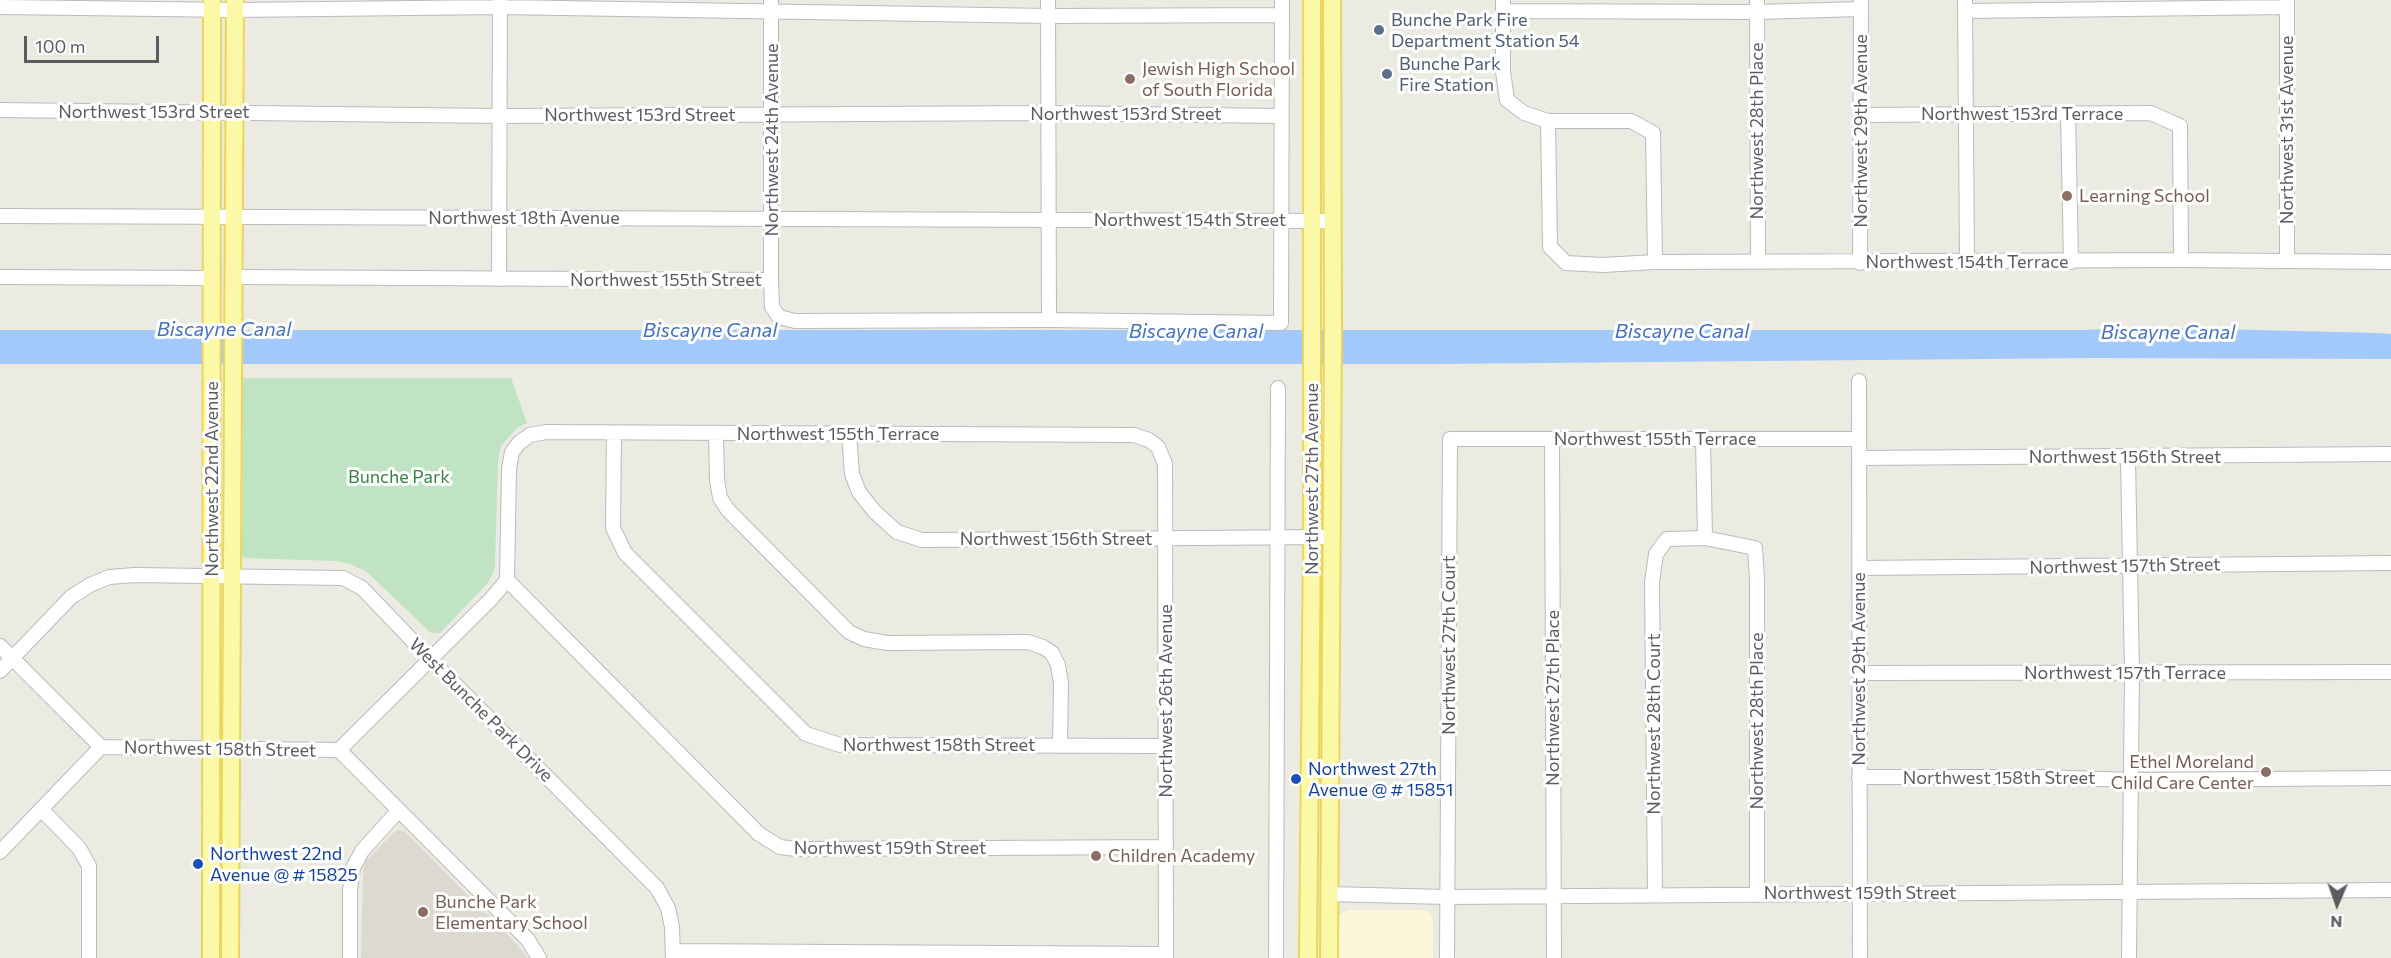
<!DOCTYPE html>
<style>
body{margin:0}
#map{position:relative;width:2391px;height:958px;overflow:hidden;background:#ecebe1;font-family:Commissioner,sans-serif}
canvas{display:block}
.north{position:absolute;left:2307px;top:874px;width:60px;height:60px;-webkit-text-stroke:4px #fff;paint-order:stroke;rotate:182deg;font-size:16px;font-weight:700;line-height:24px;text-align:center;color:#5a5c62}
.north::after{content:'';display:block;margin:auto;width:21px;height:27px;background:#5a5c62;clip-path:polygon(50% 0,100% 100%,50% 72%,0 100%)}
.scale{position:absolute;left:24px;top:36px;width:135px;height:27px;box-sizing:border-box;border:3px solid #5a5c62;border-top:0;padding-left:8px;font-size:18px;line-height:21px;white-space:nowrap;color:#5a5c62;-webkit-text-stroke:4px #fff;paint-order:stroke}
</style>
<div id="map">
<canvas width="2391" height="958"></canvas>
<div class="north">N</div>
<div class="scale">100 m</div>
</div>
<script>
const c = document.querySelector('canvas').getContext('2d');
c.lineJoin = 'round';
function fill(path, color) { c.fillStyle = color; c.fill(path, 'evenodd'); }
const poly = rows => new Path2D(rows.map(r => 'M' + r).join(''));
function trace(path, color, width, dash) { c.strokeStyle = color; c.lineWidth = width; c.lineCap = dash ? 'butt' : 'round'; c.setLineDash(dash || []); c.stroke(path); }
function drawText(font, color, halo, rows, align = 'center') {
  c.font = font + ' Commissioner,sans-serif'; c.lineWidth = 6; c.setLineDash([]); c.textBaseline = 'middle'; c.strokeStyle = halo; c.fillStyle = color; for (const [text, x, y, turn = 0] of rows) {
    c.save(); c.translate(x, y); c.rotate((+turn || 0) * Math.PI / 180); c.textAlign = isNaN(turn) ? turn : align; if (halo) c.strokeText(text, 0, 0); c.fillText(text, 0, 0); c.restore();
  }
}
fill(poly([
 [1348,910,1424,910,1430,913,1433,919,1433,958,1336,958,1336,922,1339,915]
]), '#fcf8d7');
fill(poly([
 [399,830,405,832,514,941,528,958,361,958,363,869,366,861,393,833]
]), '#dcdad0');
fill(poly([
 [240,378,511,378,527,423,518,427,501,446,498,460,495,565,493,574,487,584,440,633,431,633,366,571,350,564,336,561,244,558,242,554,243,433]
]), '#bfe3c3');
fill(poly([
 [2135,327,2378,333,2391,334,2391,359,2093,358,1437,364,0,364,0,330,2085,330]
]), '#a3c9fb');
const minor = poly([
 [771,0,771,280,772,307,779,317,795,321,1049,320,1281,323,1282,0],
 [1048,0,1049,320],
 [1503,0,1503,71,1507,100,1524,113,1548,121,1631,121,1653,133,1655,262],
 [1757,0,1758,262],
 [1965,0,1967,261],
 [0,7,235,10,500,7,1048,16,1282,15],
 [1503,11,1757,12,1861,9],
 [1965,11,2287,7],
 [0,110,499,116,1048,113,1281,116],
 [2068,114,2071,262],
 [1861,115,2151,113,2180,126,2181,260],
 [1548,121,1550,247,1566,263,1603,265,1655,262,2181,260,2391,262],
 [0,216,1333,221],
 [2287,261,2287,0],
 [1860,263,1861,2],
 [0,277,211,278],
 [234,277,771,280],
 [499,279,500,0],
 [1859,381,1860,958],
 [614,433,613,528,625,553,806,734,840,745,1166,746],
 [716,433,717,480,720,498,728,510,849,632,864,639,887,643,1028,642,1043,647,1052,653,1058,665,1061,683,1060,746],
 [849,434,852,474,859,492,874,511,897,532,922,540,1332,537],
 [1552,439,1554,958],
 [1703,439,1705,538],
 [1859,458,2391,454],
 [2128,458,2132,673,2129,958],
 [1859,568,2391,563],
 [507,580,759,834,780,847,796,849,1166,847],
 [0,646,101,747],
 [0,671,71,597,90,585,109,577,135,575,343,578,362,588,430,659,657,888,668,908,672,927,673,958],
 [1859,673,2391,672],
 [101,747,339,750],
 [339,750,491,599,507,580,509,469,512,452,519,443,530,435,546,432,1134,435,1149,440,1158,447,1165,464,1166,958],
 [339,750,528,940,539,958],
 [1859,777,2041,777,2132,780,2391,778],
 [41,809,79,848,89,866,89,958],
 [0,852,101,747],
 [1329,894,1447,897,2391,890],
 [1655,894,1652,582,1656,554,1667,539,1705,538,1755,548,1757,579,1757,893],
 [673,951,1166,954],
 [350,958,350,890,353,868,362,851,399,810],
 [1276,958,1278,388],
 [1447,958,1450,439,1859,439]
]);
const major = poly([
 [211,958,212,0],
 [230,958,235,0],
 [1308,958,1312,538,1312,0],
 [1329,958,1333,330,1332,0]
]);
trace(minor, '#b9bac0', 16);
trace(major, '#ebd55c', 20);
trace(minor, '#fff', 14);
trace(major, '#fbf8a8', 16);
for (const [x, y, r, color] of [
 [1379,30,6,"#5c6f8a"],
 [1387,74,6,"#5c6f8a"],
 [1130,79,6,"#8d6e63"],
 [2067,196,6,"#8d6e63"],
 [2266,772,6,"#8d6e63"],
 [1296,779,6,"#1a4fb4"],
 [1096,856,6,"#8d6e63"],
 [198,864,6,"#1a4fb4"],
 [423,912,6,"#8d6e63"]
]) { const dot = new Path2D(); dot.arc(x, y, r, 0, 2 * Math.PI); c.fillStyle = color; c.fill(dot); trace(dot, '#fff', 2); }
drawText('18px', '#4e5e75', '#fff', [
 ["Bunche Park Fire",1391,20],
 ["Department Station 54",1391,41],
 ["Bunche Park",1399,64],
 ["Fire Station",1399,85]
], 'left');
drawText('18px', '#785e54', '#fff', [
 ["Jewish High School",1142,69],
 ["of South Florida",1142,90],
 ["Learning School",2079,196],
 ["Ethel Moreland",2254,762,"right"],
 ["Child Care Center",2254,783,"right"],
 ["Children Academy",1108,856],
 ["Bunche Park",435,902],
 ["Elementary School",435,923]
], 'left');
drawText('18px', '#5a5c62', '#fff', [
 ["Northwest 153rd Street",154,112],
 ["Northwest 153rd Street",1126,114],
 ["Northwest 153rd Terrace",2022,114],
 ["Northwest 153rd Street",640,115],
 ["Northwest 31st Avenue",2287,130,-90],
 ["Northwest 28th Place",1757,131,-90],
 ["Northwest 29th Avenue",1861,131,-90],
 ["Northwest 24th Avenue",772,140,-90],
 ["Northwest 18th Avenue",524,218],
 ["Northwest 154th Street",1190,220],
 ["Northwest 154th Terrace",1967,262],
 ["Northwest 155th Street",666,280],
 ["Northwest 155th Terrace",838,434],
 ["Northwest 155th Terrace",1655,439],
 ["Northwest 156th Street",2125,457],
 ["Northwest 22nd Avenue",212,479,-90],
 ["Northwest 27th Avenue",1312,479,-90],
 ["Northwest 156th Street",1056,539],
 ["Northwest 157th Street",2125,566,-1],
 ["Northwest 27th Court",1449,645,-90],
 ["Northwest 29th Avenue",1859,669,-90],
 ["Northwest 157th Terrace",2125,673],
 ["Northwest 27th Place",1553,698,-90],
 ["Northwest 26th Avenue",1166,701,-90],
 ["West Bunche Park Drive",481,710,45],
 ["Northwest 28th Place",1757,721,-90],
 ["Northwest 28th Court",1654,724,-90],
 ["Northwest 158th Street",939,745],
 ["Northwest 158th Street",220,749,1],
 ["Northwest 158th Street",1999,778],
 ["Northwest 159th Street",890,848],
 ["Northwest 159th Street",1860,893]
]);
drawText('18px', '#388245', '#fff', [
 ["Bunche Park",399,477]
]);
drawText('18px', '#164399', '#fff', [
 ["Northwest 27th",1308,769],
 ["Avenue @ # 15851",1308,790],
 ["Northwest 22nd",210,854],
 ["Avenue @ # 15825",210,875]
], 'left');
drawText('italic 20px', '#4771bd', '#fff', [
 ["Biscayne Canal",224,329],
 ["Biscayne Canal",710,330],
 ["Biscayne Canal",1196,331],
 ["Biscayne Canal",1682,331],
 ["Biscayne Canal",2168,332]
]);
</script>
